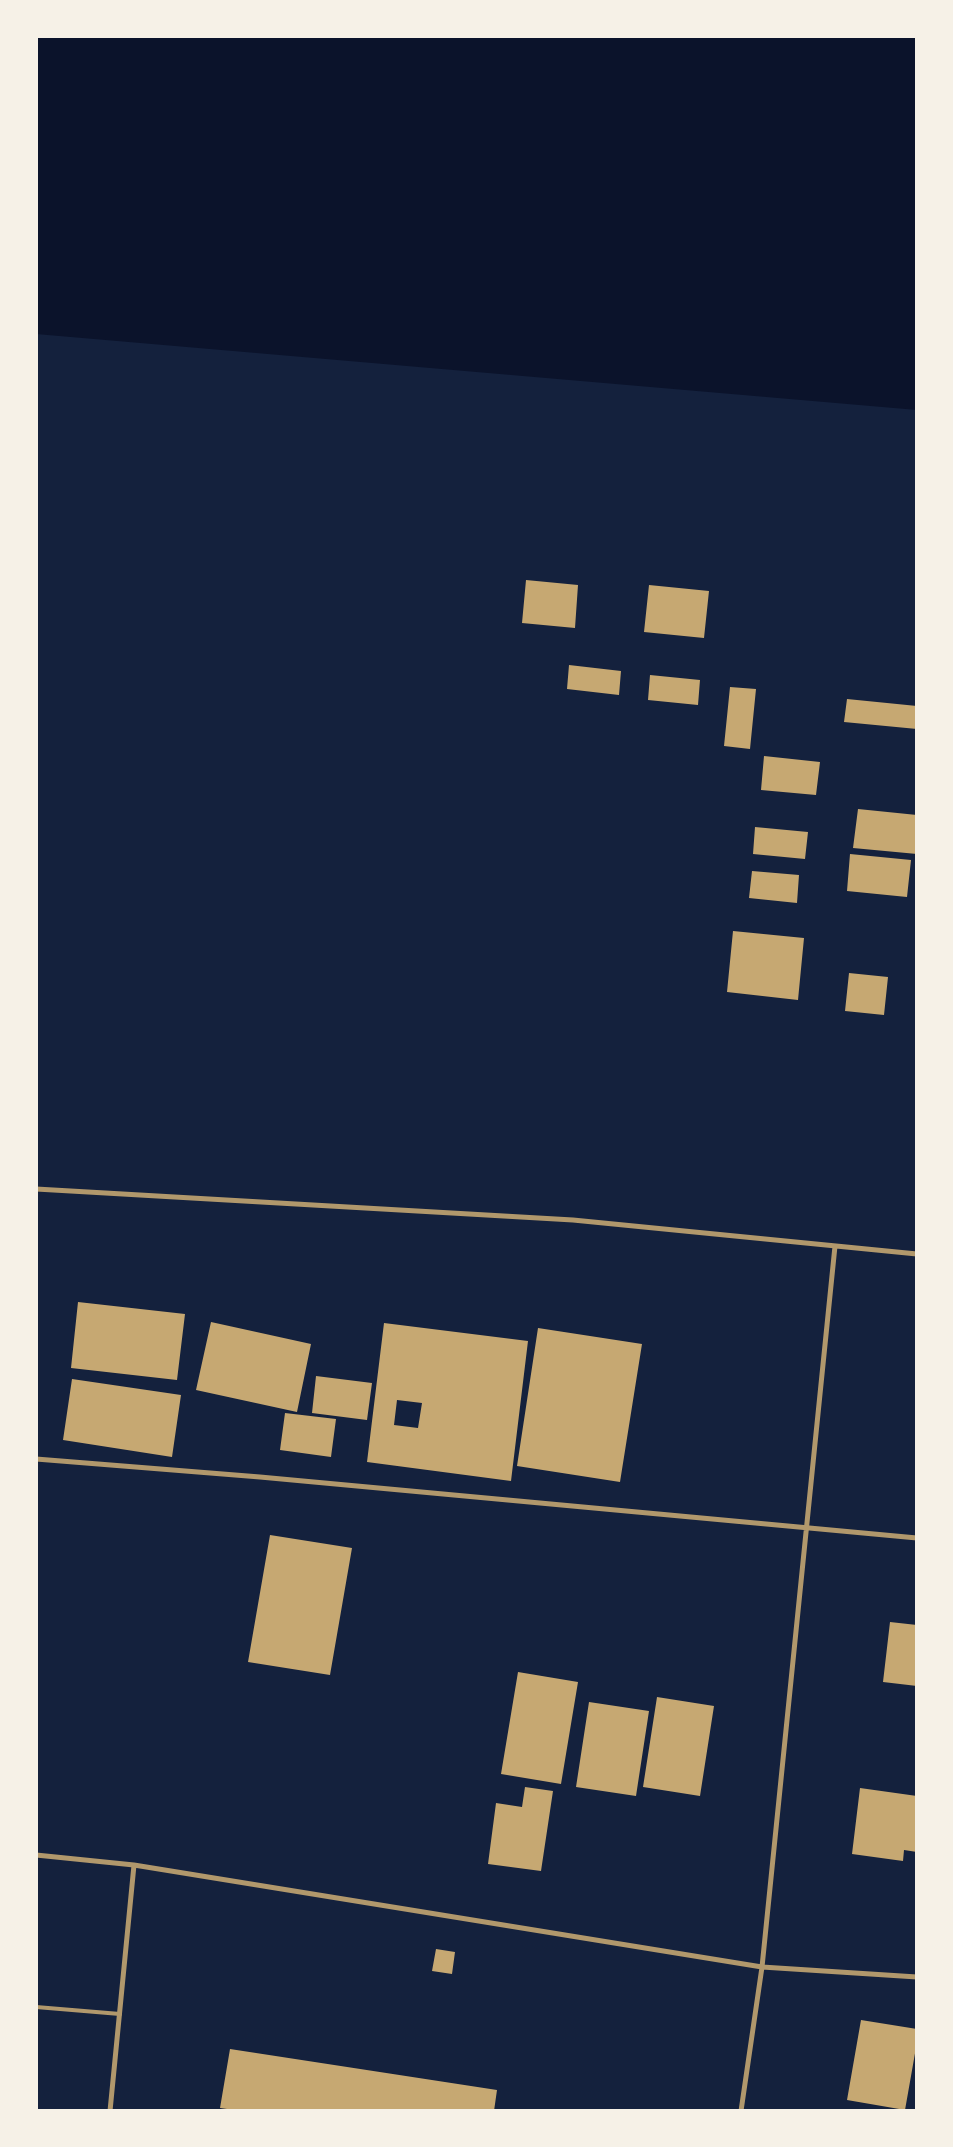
<!DOCTYPE html>
<style>
body{margin:0}
#map{position:relative;width:953px;height:2147px;overflow:hidden;background:#14213d;font-family:"DejaVu Sans",sans-serif}
canvas{display:block}
.frame{position:absolute;inset:0;border:38px solid #f6f1e7;pointer-events:none}
</style>
<div id="map">
<canvas width="953" height="2147"></canvas>
<div class="frame"></div>
</div>
<script>
const c = document.querySelector('canvas').getContext('2d');
c.lineJoin = 'round';
function fill(path, color) { c.fillStyle = color; c.fill(path, 'evenodd'); }
const poly = rows => new Path2D(rows.map(r => 'M' + r).join(''));
function trace(path, color, width, dash) { c.strokeStyle = color; c.lineWidth = width; c.lineCap = dash ? 'butt' : 'round'; c.setLineDash(dash || []); c.stroke(path); }
fill(poly([
 [36,36,917,36,917,410,36,334]
]), '#0b132b');
fill(poly([
 [526,580,578,585,575,628,522,623],
 [649,585,709,591,704,638,644,632],
 [569,665,621,671,619,695,567,689],
 [650,675,700,680,698,705,648,700],
 [730,687,756,689,750,749,724,746],
 [847,699,917,706,917,729,844,722],
 [764,756,820,762,816,795,761,790],
 [858,809,917,815,917,854,853,848],
 [755,827,808,832,805,859,753,854],
 [850,854,911,860,907,897,847,891],
 [752,871,799,875,797,903,749,898],
 [733,931,804,938,798,1000,727,992],
 [849,973,888,977,884,1015,845,1011],
 [78,1302,185,1314,177,1380,71,1368],
 [211,1322,311,1344,297,1412,196,1390],
 [384,1323,528,1341,511,1481,367,1462],
 [397,1400,422,1403,418,1428,394,1425],
 [538,1328,642,1344,620,1482,517,1466],
 [316,1376,372,1383,367,1420,312,1413],
 [72,1379,181,1395,172,1457,63,1440],
 [285,1413,336,1419,331,1457,280,1450],
 [270,1535,352,1548,330,1675,248,1662],
 [890,1622,917,1625,917,1686,883,1682],
 [518,1672,578,1682,561,1784,501,1774],
 [657,1697,714,1706,700,1796,643,1787],
 [589,1702,649,1711,636,1796,576,1787],
 [525,1787,553,1791,541,1871,488,1864,496,1803,522,1807],
 [860,1788,917,1796,917,1852,904,1850,903,1861,852,1854],
 [436,1949,455,1952,452,1974,432,1971],
 [861,2020,917,2029,917,2042,905,2110,847,2100],
 [230,2049,497,2090,494,2111,241,2111,220,2108]
]), '#c6a872');
trace(poly([
 [36,2007,120,2014]
]), '#b1986c', 4);
trace(poly([
 [36,1189,573,1220,917,1254],
 [36,1459,260,1477,917,1538],
 [36,1855,134,1865,762,1967,917,1977],
 [110,2111,134,1865],
 [741,2111,762,1967,835,1246]
]), '#b1986c', 5);
</script>
